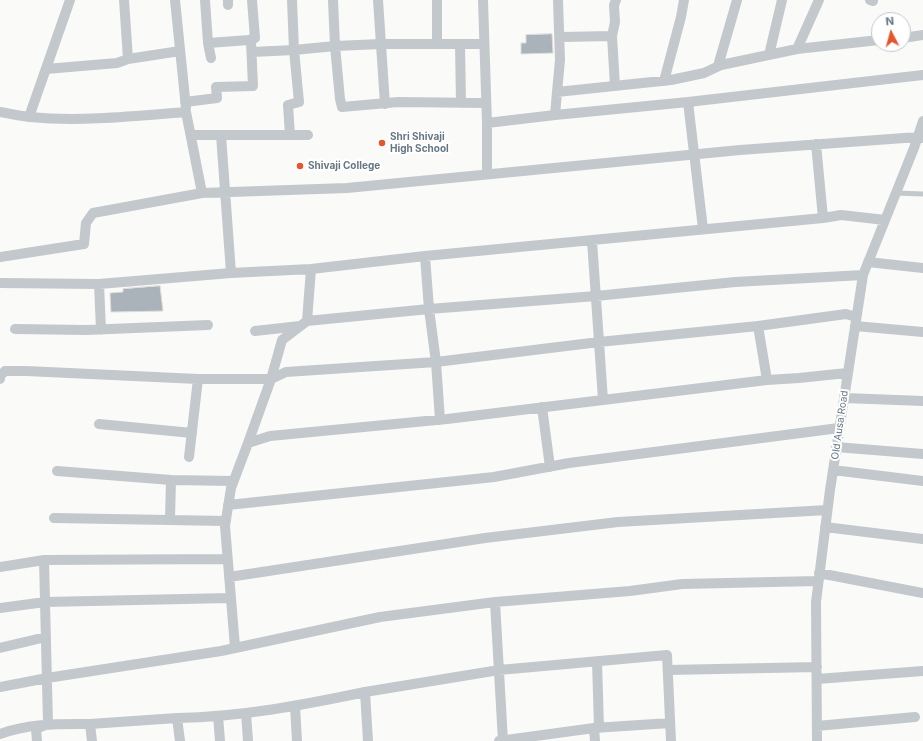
<!DOCTYPE html>
<style>
body{margin:0}
#map{position:relative;width:923px;height:741px;overflow:hidden;background:#fafaf8;font-family:Inter,sans-serif}
canvas{display:block}
.north{position:absolute;left:871px;top:12px;width:40px;height:40px;box-sizing:border-box;background:#fff;border:1px solid #c1c8cd;border-radius:50%;rotate:354deg;font-size:11px;font-weight:700;line-height:16px;text-align:center;color:#657683}
.north::after{content:'';display:block;margin:auto;width:14px;height:18px;background:#e4572e;clip-path:polygon(50% 0,100% 100%,50% 72%,0 100%)}
</style>
<div id="map">
<canvas width="923" height="741"></canvas>
<div class="north">N</div>
</div>
<script>
const ctx = document.querySelector('canvas').getContext('2d');
ctx.lineJoin = 'round';
function fillPath(path, color) { ctx.fillStyle = color; ctx.fill(path, 'evenodd'); }
function trace(path, color, width, dash) { ctx.strokeStyle = color; ctx.lineWidth = width; ctx.lineCap = dash ? 'butt' : 'round'; ctx.setLineDash(dash || []); ctx.stroke(path); }
function drawText(font, color, halo, rows, align = 'center') {
  ctx.font = font + ' Inter,sans-serif'; ctx.lineWidth = 4; ctx.setLineDash([]); ctx.textBaseline = 'middle'; ctx.strokeStyle = halo; ctx.fillStyle = color; for (const [text, x, y, turn = 0] of rows) {
    ctx.save(); ctx.translate(x, y); ctx.rotate((+turn || 0) * Math.PI / 180); ctx.textAlign = isNaN(turn) ? turn : align; if (halo) ctx.strokeText(text, 0, 0); ctx.fillText(text, 0, 0); ctx.restore();
  }
}
const building = new Path2D(`
 M552 34 553 53 521 54V43H526V35Z
 M160 286 163 311 111 312 110 293 123 292V289Z`);
fillPath(building, '#aab3b9');
trace(building, '#dcdcda', 1);
trace(new Path2D(`
 M896 193 923 194`), '#c3c8cc', 5);
trace(new Path2D(`
 M124 0 128 59 180 51
 M175 0 186 108
 M205 0 208 43
 M228 0V5
 M292 0 294 50 335 46 340 99 342 107 398 102 486 103
 M333 0 335 46 381 44H484
 M378 0 385 104
 M437 0V44
 M483 0 487 123
 M870 0 873 1
 M612 36 615 86
 M560 37 612 36 615 22 614 5 616 0
 M903 38 923 35
 M249 40 255 38 252 0
 M460 44 461 103
 M797 49 819 0
 M252 52 294 50 299 102 288 105 290 135
 M769 55 782 0
 M718 66 737 0
 M46 69 117 63 128 59
 M664 81 681 17 684 0
 M557 92 560 60 558 0
 M185 102 217 98 216 87 253 86 251 42 249 40 208 43 211 58
 M0 112C10 114 20 116 30 117 80 122 136 116 186 112L202 193 347 188 740 150 918 137 923 138
 M555 115 557 92 671 80 704 73 721 65 797 49 879 40
 M29 117 70 0
 M191 135H308
 M221 135 231 273 311 269
 M816 144 823 218
 M487 174V123L555 115 688 102
 M703 229 688 102 923 75
 M0 257 84 244 86 223 93 213 202 193
 M868 262 923 268
 M0 283 99 284 231 273
 M99 284 101 330
 M307 321 429 309 425 256 823 218 841 215 885 220
 M855 326 923 332
 M15 329 86 330 208 325
 M255 331 300 326
 M0 379V376L5 371H26L198 379
 M767 380 758 326 846 314 856 317
 M844 398 923 401
 M603 400 599 342 758 326
 M542 407 550 467
 M440 420 436 362 599 342 592 241
 M99 424 192 433
 M248 443 271 379 286 372 436 362 429 309 596 296 735 282 863 275
 M836 447 923 454
 M189 457 198 379H271L282 340 307 321 311 269 425 256
 M833 470 923 481
 M57 471 171 480
 M228 505 494 477 569 463 839 428
 M54 518 226 521
 M170 520 171 480 233 481
 M825 527 923 539
 M0 567 44 560 227 559
 M819 573 923 593
 M229 577 485 538 618 522 827 510
 M0 608 45 602 230 598
 M235 647 225 526 231 488 248 443 270 436 447 419 767 380 799 378 847 373
 M0 648 46 637
 M597 661 599 728
 M668 670 817 667
 M817 679 923 671
 M0 687 47 678 221 651 380 617 495 602
 M295 706 297 741
 M246 713 248 741
 M218 716 220 741
 M177 718C241 717 303 705 365 692
 M817 726 915 717
 M0 734C29 723 59 724 90 724
 M37 741 36 729 48 724 44 560
 M92 741 90 724 177 718 180 741
 M368 741 365 692 499 670 667 655 671 741
 M499 741 594 728
 M503 741 495 602 630 591 682 584 818 581
 M595 741 594 728 670 723
 M817 741 816 602 830 490 863 275 914 148 923 121`), '#c3c8cc', 10);
for (const [x, y, r, color] of [
 [382,143,4,"#e4572e"],
 [300,166,4,"#e4572e"]
]) { const dot = new Path2D(); dot.arc(x, y, r, 0, 2 * Math.PI); ctx.fillStyle = color; ctx.fill(dot); trace(dot, '#fff', 1.5); }
drawText('bold 10px', '#657683', '#fff', [
 ["Shri Shivaji",390,137],
 ["High School",390,149],
 ["Shivaji College",308,166]
], 'left');
drawText('10px', '#657683', '#fff', [
 ["Old Ausa Road",840,425,-82]
]);
</script>
